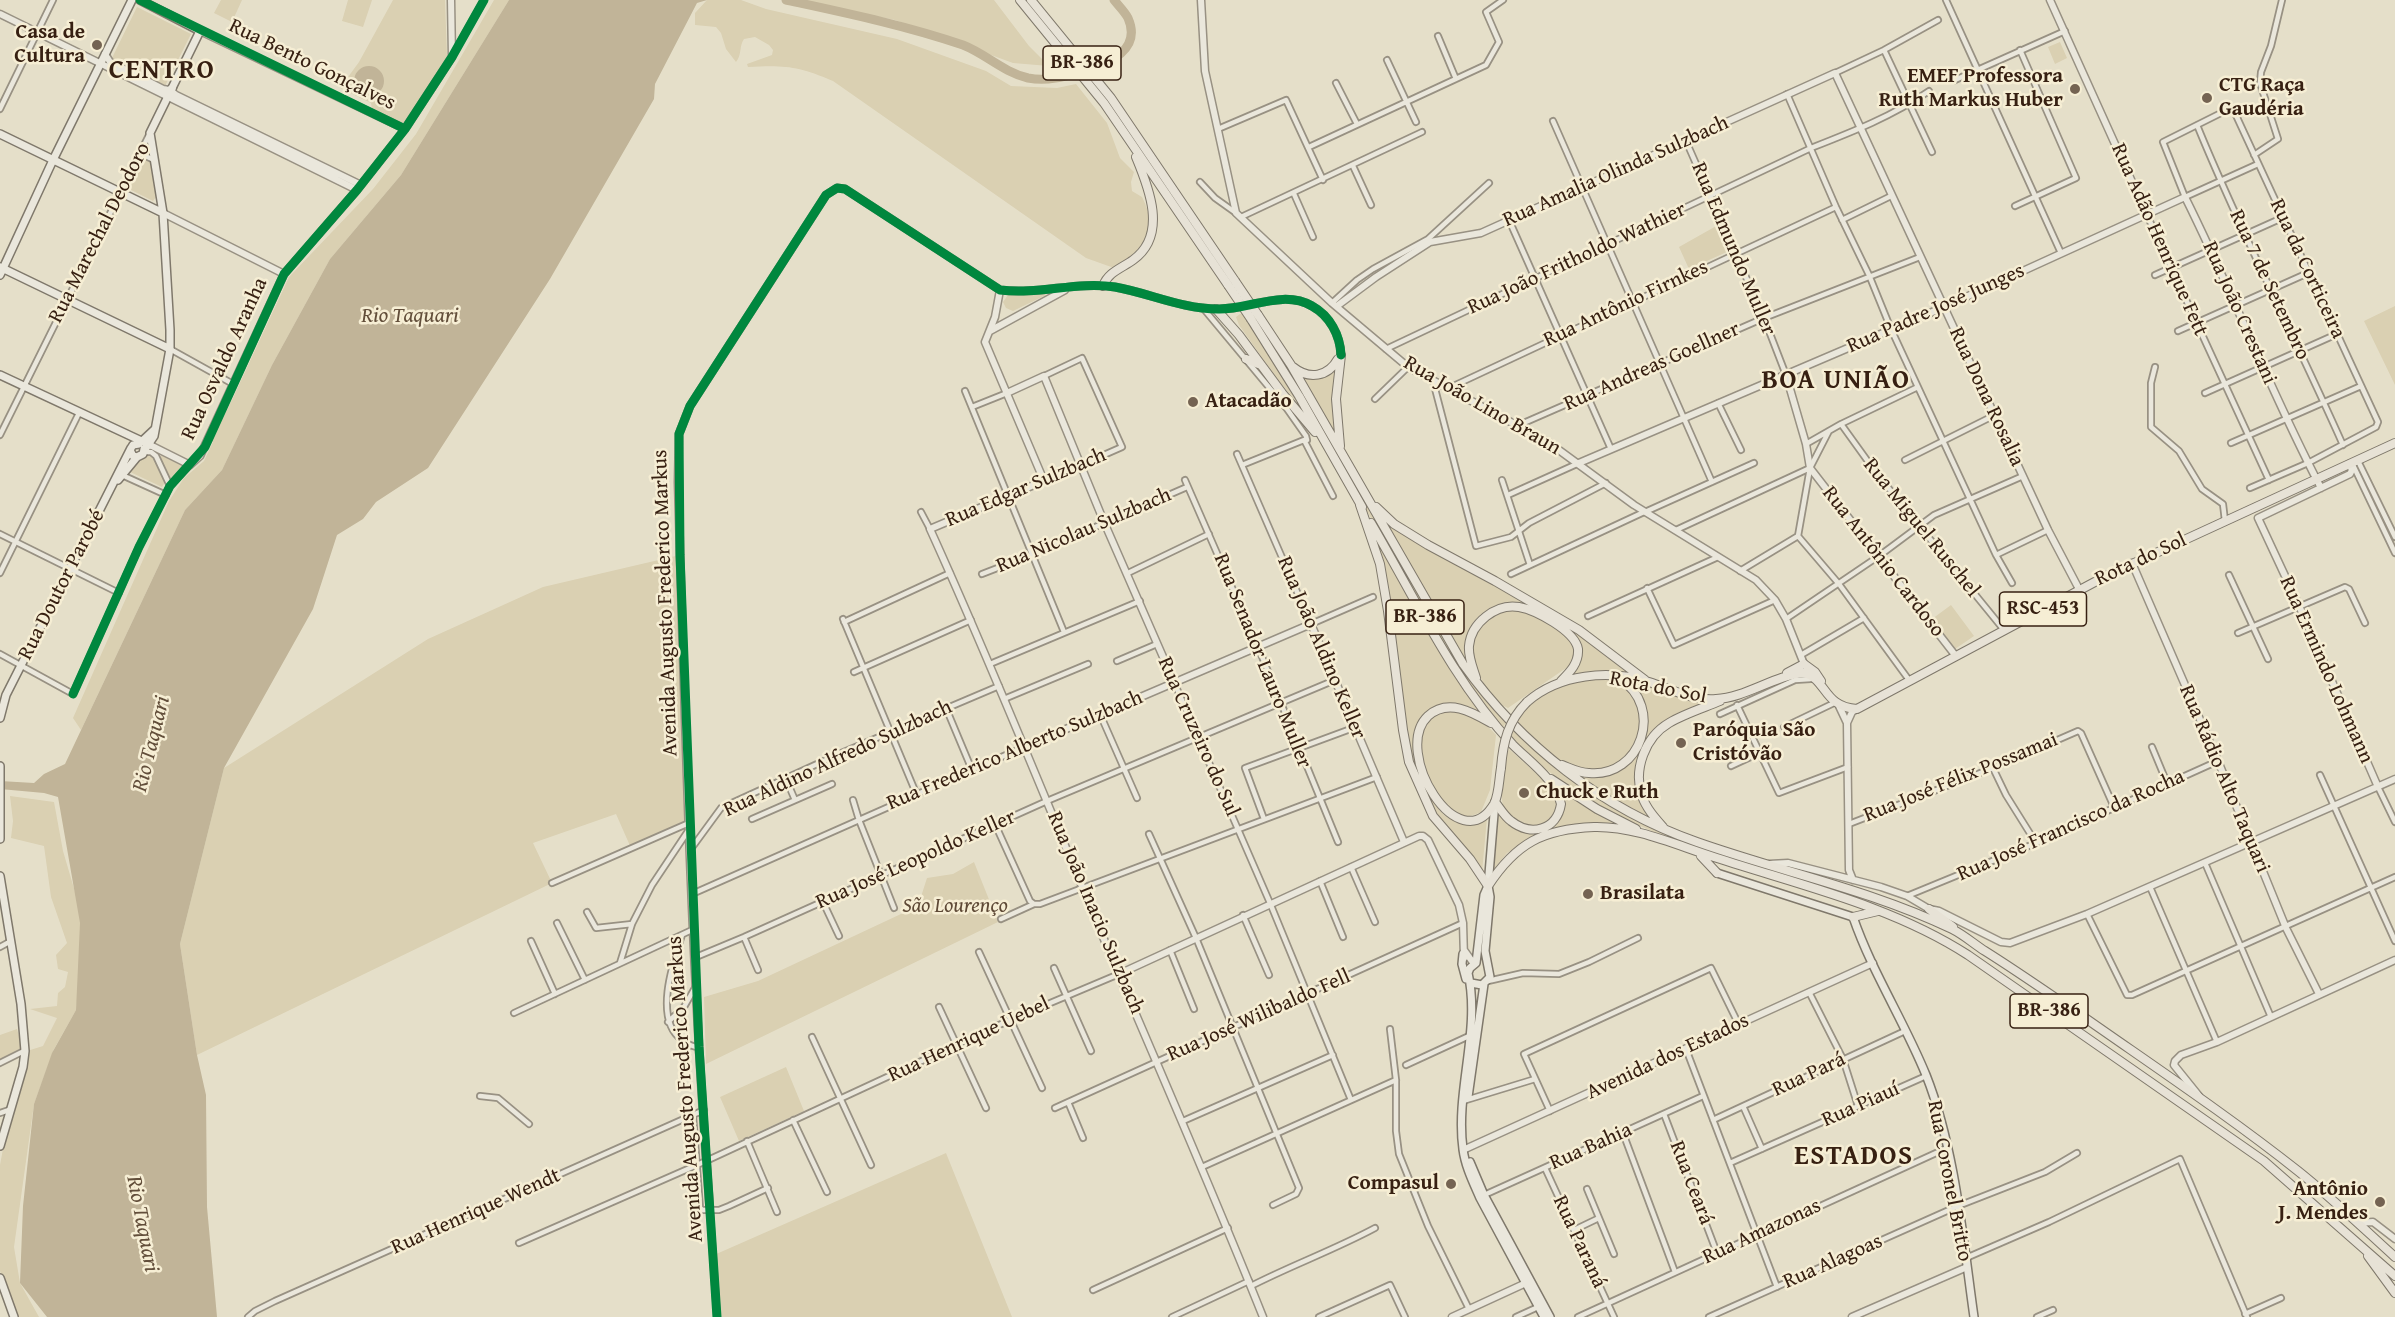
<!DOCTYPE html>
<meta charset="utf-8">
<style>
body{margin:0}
canvas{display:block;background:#e5dfc9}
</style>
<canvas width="2395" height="1317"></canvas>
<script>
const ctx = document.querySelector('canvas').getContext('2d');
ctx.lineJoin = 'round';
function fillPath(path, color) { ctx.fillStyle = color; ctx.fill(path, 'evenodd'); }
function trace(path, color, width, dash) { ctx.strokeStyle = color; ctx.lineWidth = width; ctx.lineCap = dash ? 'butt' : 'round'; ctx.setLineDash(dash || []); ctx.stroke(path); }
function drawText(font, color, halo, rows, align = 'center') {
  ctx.font = font + ' "Gentium Book Plus",serif'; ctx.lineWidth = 5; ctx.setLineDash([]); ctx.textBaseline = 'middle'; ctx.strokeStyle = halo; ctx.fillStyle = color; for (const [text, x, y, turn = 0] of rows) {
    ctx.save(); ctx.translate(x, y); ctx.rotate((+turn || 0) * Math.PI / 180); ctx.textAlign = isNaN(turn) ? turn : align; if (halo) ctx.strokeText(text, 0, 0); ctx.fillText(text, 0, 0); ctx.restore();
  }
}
fillPath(new Path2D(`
 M221 0H242L232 22 214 13Z
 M348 0H372L363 27 342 21Z
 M393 0H445L447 57 444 65 404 124 372 109 371 103 340 88 359 62Z
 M494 0H509L401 175 330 259 272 365 222 470 185 510 81 730 73 718 169 501 184 478 204 461 213 442 211 441 232 400 289 277 373 189 416 134Z
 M707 0H741L766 9 897 39 986 71 1011 86 1057 88 1076 84 1107 123 1120 158 1134 172 1131 182 1132 191 1142 197C1160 231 1142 250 1114 268L1086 258 833 81C798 66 785 65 748 67L747 64 772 55 773 50 769 45 755 37 744 39C739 46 742 55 736 62L726 49 721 33 716 27 695 25V13Z
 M795 0H994L1029 46 1049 66 1013 63 895 20Z
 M137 7 191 34 165 86 111 60Z
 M2060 42 2067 58 2055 64 2048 47Z
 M145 158 150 162 156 197 153 201 129 189 142 161Z
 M1718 225 1729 251 1689 269 1679 247Z
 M1013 294H1045L1046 295 1013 311 1006 308 1003 302 1008 295Z
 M2395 306V385L2364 321Z
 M1240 314H1243L1252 326 1307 414 1278 380 1239 325 1236 317Z
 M1256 316 1299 384 1469 677 1498 714 1507 721 1502 729 1477 697 1453 659 1254 317Z
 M1337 369 1334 396 1335 438 1298 373C1313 379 1326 382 1337 369Z
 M148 452 153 454 165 482 162 487 128 471Z
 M162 454 186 465 171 482 160 457Z
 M1383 520 1574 628 1609 658 1636 677H1569L1577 664 1574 635C1562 620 1538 608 1519 603 1502 598 1475 613 1469 630 1464 641 1466 654 1468 666Z
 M1376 536 1484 714C1467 703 1455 701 1437 711 1430 714 1423 717 1419 724 1407 746 1428 804 1447 817 1458 824 1476 823 1487 818L1482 872 1434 814 1420 781 1408 740 1382 561Z
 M680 555 690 822 631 848 616 814 533 843 552 883 197 1055 180 944 224 768 428 639 543 587Z
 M1951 605 1974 636 1955 649 1932 619Z
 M1518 609C1537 616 1594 638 1569 666L1508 708C1494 703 1486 689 1480 676 1464 641 1477 613 1518 609Z
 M1587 678C1596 678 1607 677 1615 679 1660 691 1642 787 1579 769 1554 762 1535 739 1517 722 1522 696 1566 684 1587 678Z
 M1630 681 1665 691 1704 705 1660 725 1636 777 1656 822 1607 797 1564 768 1581 774 1617 770 1644 735 1637 691Z
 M1448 710C1467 714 1483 719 1496 735L1490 790 1481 812C1471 817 1460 819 1450 812 1431 798 1412 741 1428 721 1433 715 1441 713 1448 710Z
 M1513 729 1557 768 1626 814 1843 890 1842 895C1719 855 1603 832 1509 736Z
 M1509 749 1551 787 1558 802 1553 819 1537 828C1506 819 1500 814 1502 782 1503 771 1504 760 1509 749Z
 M1556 786 1636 832 1604 825 1528 840 1507 853 1494 869 1499 810 1515 827H1551C1568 815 1563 803 1556 786Z
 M10 796 54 802 63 851 85 926 76 1010 54 1049 34 1104 14 1247 20 1283 39 1317H17L0 1271V1165L10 1111 27 1051 43 1046 57 1018 30 1009 57 1006 58 993 65 987 68 972 58 969 56 955 67 943 51 897 44 846 11 838 13 821Z
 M974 862 998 922 706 1064 704 997 758 981 918 906 927 878 953 874Z
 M17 1029 23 1050 0 1059V1035Z
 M786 1067 804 1111 739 1141 720 1097Z
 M946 1153 1012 1317H717L714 1255Z`), '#dad0b2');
fillPath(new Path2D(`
 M509 0H707L697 3 655 84 654 99 550 279 428 468 376 502 363 519 337 535 313 609 224 768 180 944 197 1055 206 1095 207 1207 217 1317H47L20 1283 23 1206 34 1104 52 1053 76 1010 80 923 58 797 44 793 0 789V781L34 783 44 774 65 764 185 510 222 470 272 365 330 259 401 175Z
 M354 81a15 15 0 1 1 30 0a15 15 0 1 1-30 0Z`), '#c1b498');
trace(new Path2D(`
 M786 0C846 13 904 25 963 45 986 54 1003 72 1028 78 1049 82 1066 76 1086 70 1109 63 1142 50 1128 18 1125 12 1118 5 1114 0`), '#c1b498', 9);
const minor = new Path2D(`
 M1946 0 2061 253
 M1438 36 1456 79
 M1884 50 1932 152
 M453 55 484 0
 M1387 60 1416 122
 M1835 73 1884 50 1938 20
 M1955 80 2065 31
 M1336 83 1357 124
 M1787 94 1836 207 1869 275 1891 329 1996 555 2012 583
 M0 109 53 0
 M1553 121 1712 482
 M2197 125C2241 233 2295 337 2343 445
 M1218 129 1286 100 1323 180
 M1686 141 1764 318 1786 375
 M1309 147 1486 65 1499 42 1486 12 1503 0
 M139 153 154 160
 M2254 155 2278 139 2260 83 2261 72 2271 46 2282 0
 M1353 166 1371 205
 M1200 182 1215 198 1236 213
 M1294 194 1313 237
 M2015 206 2076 178 2020 50
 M2147 215 2269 480
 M1241 217 1422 132
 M1509 220 1611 449
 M1842 220 1891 196
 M2155 275 2282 218
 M1332 303 1357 280 1373 269 1428 239 1489 183
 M1203 308 1287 409 1306 436 1307 440H1304L1333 496
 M2178 331 2308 273
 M170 349 233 384
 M1386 349 1811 148C1852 132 1893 116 1929 91
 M2155 367 2151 383V427L2179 451 2202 489 2223 504 2225 521
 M1044 376 1082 358 1122 447 1081 465
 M1433 381 1476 546 1511 537 1529 523 1606 483
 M1449 388 1836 207
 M965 391 1064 632
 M2205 393 2337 334
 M1375 399 1408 367
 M1718 403 1741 450
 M972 407 1007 393
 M1841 424 1877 474 2004 630
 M1519 425 1764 318 1920 257
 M0 435 150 133
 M2231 443 2361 386
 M1806 444 1841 424 1918 387
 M144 452H151L156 456 170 486
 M1237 454 1311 624 1373 597
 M1905 460 1995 415
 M2358 461 2395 537
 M2352 463 2395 553
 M1242 465 1304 440
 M122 475 166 495
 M1185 480 1258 647 1338 842
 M1502 480 1530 565
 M2250 488 2308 463 2376 427 2378 422 2234 111 2229 109 2163 142 2185 197 2258 164
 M1508 495 1579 463
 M921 512 930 529
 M1645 512 1754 463
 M1676 530 1810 468
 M0 534 119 593
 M1798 536 1839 584 1909 680
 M1996 555 2048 530
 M1740 571 1798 536 1810 468 1829 431
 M0 573 79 413
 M1128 573 1209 534
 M982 574 1031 555 1187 487
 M1511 574 1644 512
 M2229 575 2268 659
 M1647 588 1674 645 1775 600
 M1588 616 1718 557
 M843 619 916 793
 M1786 619 1879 556 1934 515 2023 476
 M844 622 950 573
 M2238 633 2345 587 2349 589 2365 623
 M0 654 73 694 139 547 170 486 190 465
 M1801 655 1864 618
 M1117 661 1157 644
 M990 664 1140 601
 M854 672 971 620
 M1174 682 1270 903 1351 1100
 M1004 699 1088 664
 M1737 705 1779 793 1848 767
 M946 708 972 770
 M1100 714 1137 798
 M1720 714 1795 680 1811 679
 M1784 727 1834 703
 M2152 747 2167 783
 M1731 766 1759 753
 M1993 768 2006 795 2036 843
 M2320 775 2395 941
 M786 779 795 800
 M2378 787 2395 822
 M853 800 859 820 894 908
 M752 819 832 784
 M1264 819 1245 768 1356 727
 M995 824 1030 901 1034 904H1040L1377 777
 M1849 824 1993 768 2078 731 2081 733 2114 807
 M1149 834 1196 938 1299 1188 1296 1194 1273 1205
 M691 849 721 808 839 754 999 686
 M2205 863 2271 1017
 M1351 867 1375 922
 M1320 881 1343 937
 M552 883 689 823
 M2150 887 2217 1042
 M692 894 1024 747
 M1907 896 2036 843 2218 761
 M823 902 839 936
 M587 912 596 928 632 924
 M2087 914 2127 995H2132L2395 877
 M1243 915 1269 975
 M1001 919 1034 904
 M557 923 585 980
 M682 935C673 962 653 1020 682 1040 688 1044 692 1047 699 1047
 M744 937 758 970
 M531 941 555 994
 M0 947 11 941
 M1170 950 1194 1009
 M979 952 1042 1088
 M696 957 744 937 1047 801 1335 680
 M620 963 632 924 652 885 688 831
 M1054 968 1091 1051
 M1488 981 1523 973 1559 974 1589 962 1638 938
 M1809 992 1843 1059 1858 1106
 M939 1007 986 1108
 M514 1013 694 929
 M668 1022 684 1007 696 986
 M1390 1029 1396 1080V1131L1399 1154 1428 1226 1469 1309
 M812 1037 871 1165
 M1686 1049 1777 1287
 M0 1063 24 1051
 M1406 1065 1469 1036
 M480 1096 498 1098 529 1124
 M1463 1101 1535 1079
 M1068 1102 1083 1138
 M1743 1106 1762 1149
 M1055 1108 1463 923
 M1550 1111 1524 1054 1711 968 1739 1025
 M0 1113 9 1110
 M1664 1114 1717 1253
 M693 1115 700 1208 703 1210H719L729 1206 768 1188
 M793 1120 827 1192
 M1713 1120 1905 1031
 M1183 1121 1333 1055
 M1623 1133 1675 1272
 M747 1141 777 1212
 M1730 1163 1926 1076
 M1202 1167 1396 1080
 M1545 1168 1614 1317
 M1587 1189 1614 1254
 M1482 1196 1703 1096
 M710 1211 717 1317
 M1574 1230 1599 1218
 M519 1243 706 1161 1010 1020 1119 974
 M1966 1258 2049 1222 2180 1159 2247 1317
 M1251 1286C1292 1265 1334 1250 1375 1228
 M1093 1290 1228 1228
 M2245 1314 2281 1298
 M248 1317 255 1311 275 1301 704 1110
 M1172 1317 1249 1281
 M1319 1317 1390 1285 1405 1317
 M1516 1317 1538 1307
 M1578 1317 1947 1148
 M1709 1317 1958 1206 2045 1172 2077 1153
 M2037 1317 2053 1310`);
const tertiary = new Path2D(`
 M1201 0 1205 71 1236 213 1332 303 1408 367 1548 442 1634 505 1756 580 1775 600 1786 619 1804 664
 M2050 0 2147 215
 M0 14 357 190
 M200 31 405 129
 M105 54 110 62 163 89 169 90 173 87 172 92 176 95 361 185
 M163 213 284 274
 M1000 290 995 317 985 342 1044 481
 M1337 306 1376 277 1430 242 1481 233 1835 73 2048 530 2079 589
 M990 331 1065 290
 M1786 375 1806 444 1810 468 1955 655
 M1007 393 1044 376 1104 522 1174 682
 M150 445 190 465 200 456 284 274 357 190 405 129 452 57 451 0
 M1579 463 1944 307 2185 197C2233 293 2271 393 2321 488
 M1081 465 930 529C997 676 1056 826 1119 975 1168 1089 1217 1202 1263 1317
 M2258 518 2300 608 2378 787
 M2258 518 2350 474 2352 470 2349 464
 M2132 563 2218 761 2286 928 2319 994
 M1839 706 1847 723
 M1024 747 1311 624 1404 842
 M1769 864 1788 863 1881 887 1907 896 1929 909 1939 911 2001 942 2010 943 2087 914 2395 779
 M1853 880 1849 870 1847 723 1852 712 1857 709
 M1464 950 1474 964
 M1119 974 1419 836H1423L1428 840 1459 905 1463 923 1464 958
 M2199 1096 2174 1065 2175 1061 2181 1055 2217 1042 2395 960
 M1463 1150 1873 963
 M710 1211C691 969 685 725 678 482L679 434 690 406 826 195 837 188 845 189 1000 290C1039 295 1077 281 1115 287 1149 293 1182 309 1218 309 1248 310 1283 289 1312 306 1330 316 1340 335 1341 355
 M2358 1223 2373 1222 2395 1239
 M1452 1317 1526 1283
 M1852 1317 1967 1267`);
const secondary = new Path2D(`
 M140 0 200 31 150 133 163 213 170 330V349L154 436 144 451
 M0 134 163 213
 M0 267 170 349
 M0 275 53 160 132 0
 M0 375 150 445
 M144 449 143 454 137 457 133 456 130 450 133 445 139 444 155 429
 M118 480 137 457
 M0 718 6 695 131 448
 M0 766V839
 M1495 802 1488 886 1484 895 1476 963 1470 968 1468 973C1481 1030 1455 1091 1463 1149 1465 1166 1473 1182 1480 1198L1544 1317
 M1717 873 1853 917C1872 972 1904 1021 1926 1075 1955 1148 1963 1239 1974 1317
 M0 876 21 1004 25 1051 23 1067 0 1146
 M1463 954 1462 964 1466 979
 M1471 983 1482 985 1490 977 1485 951 1490 897 1488 886
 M1468 1097 1484 984
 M1470 1162 1484 1195 1550 1317
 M0 1278 14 1317`);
const trunk = new Path2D(`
 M1020 0 1104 103 1228 285
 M1031 0 1111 98 1235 281
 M1103 286C1108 272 1122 268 1133 260 1168 235 1149 188 1136 157
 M1216 309 1239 335 1282 393 1315 432
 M1258 315 1291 365 1463 664C1521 745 1602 809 1697 842 1782 872 1871 890 1952 929 1964 935 1974 944 1985 951 2020 973 2054 997 2088 1020 2158 1069 2231 1118 2298 1171 2332 1198 2363 1228 2395 1257
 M1251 319 1299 396 1362 507
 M1246 359 1261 365
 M1293 367C1309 380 1328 377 1338 359
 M1340 446 1336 399 1341 355
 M1360 505 1380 564 1388 611 1403 730 1409 762 1433 816 1470 859 1488 886C1516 843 1543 829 1594 827 1636 826 1678 846 1717 858 1803 886 1892 906 1968 955L2264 1161 2395 1276
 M1376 507 1394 524 1428 545 1495 581 1579 630 1645 680
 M1371 523C1415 598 1453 681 1513 745 1530 762 1556 780 1561 804 1557 830 1531 837 1511 821 1504 816 1500 808 1495 802
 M1804 664 1815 672 1821 681
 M1787 673 1804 664
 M1476 678C1473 668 1468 657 1469 646 1471 623 1496 603 1519 607 1536 610 1575 631 1578 649 1579 663 1570 672 1561 681
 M1527 702C1559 674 1609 669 1649 682 1671 689 1693 701 1716 699 1745 698 1775 675 1804 673 1827 679 1823 707 1857 709L2106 576 2395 443
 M1491 723C1472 712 1448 698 1428 716 1391 751 1459 863 1494 804 1499 795 1499 779 1501 768
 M1562 765C1570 768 1579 773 1589 773 1641 778 1665 707 1620 679
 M1551 779 1597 809 1636 829
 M1663 827C1655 818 1646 808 1642 796 1633 770 1645 737 1669 723 1684 714 1703 708 1720 701
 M1701 856 1717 873
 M1929 909 1953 927
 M1853 917 1878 911
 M2368 1256 2395 1293`);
trace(minor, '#989183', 8);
trace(tertiary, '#989183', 9);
trace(secondary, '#7f786b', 10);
trace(trunk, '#7f786b', 10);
trace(minor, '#eae7dc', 4.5);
trace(tertiary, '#eae7dc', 6);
trace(secondary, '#eae7dc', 7);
trace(trunk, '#e7e2d6', 8);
const trunkBridge = new Path2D(`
 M1235 281 1258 315
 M1228 285 1251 319
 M1501 768C1503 742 1508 721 1527 702`);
trace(trunkBridge, '#7f786b', 10, []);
trace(trunkBridge, '#e7e2d6', 8);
trace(new Path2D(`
 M140 0 405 129
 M73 694 139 547 170 486 205 447 284 274 357 190 405 129 452 57 484 0
 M717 1317 699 1047 680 555 679 434 690 406 826 195 837 188 845 189 1000 290C1039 295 1077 281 1115 287 1149 293 1182 309 1218 309 1248 310 1283 289 1312 306 1330 316 1340 335 1341 355`), '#00873e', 9);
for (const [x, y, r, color] of [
 [97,45,6,"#746352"],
 [2075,89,6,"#746352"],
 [2207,98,6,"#746352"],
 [1193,402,6,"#746352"],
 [1681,743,6,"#746352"],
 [1524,793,6,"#746352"],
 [1588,894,6,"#746352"],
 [1451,1184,6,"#746352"],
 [2380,1202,6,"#746352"]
]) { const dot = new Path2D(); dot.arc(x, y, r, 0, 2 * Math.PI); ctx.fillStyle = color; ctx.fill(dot); trace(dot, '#f6eed4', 2); }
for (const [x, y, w] of [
 [1082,63,78],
 [2043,609,87],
 [1425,617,78],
 [2049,1011,78]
]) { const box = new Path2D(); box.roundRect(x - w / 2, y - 17, w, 34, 4.5); ctx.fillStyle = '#f6eed4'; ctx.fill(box); trace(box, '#372012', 1.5); }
drawText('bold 20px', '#372012', null, [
 ["BR-386",1082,63],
 ["RSC-453",2043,609],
 ["BR-386",1425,617],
 ["BR-386",2049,1011]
]);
drawText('bold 21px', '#372012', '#f6eed4', [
 ["Casa de",85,33,"right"],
 ["Cultura",85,57,"right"],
 ["EMEF Professora",2063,77,"right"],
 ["Ruth Markus Huber",2063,101,"right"],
 ["CTG Raça",2219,86],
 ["Gaudéria",2219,110],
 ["Atacadão",1205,402],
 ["Paróquia São",1693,731],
 ["Cristóvão",1693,755],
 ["Chuck e Ruth",1536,793],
 ["Brasilata",1600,894],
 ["Compasul",1439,1184,"right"],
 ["Antônio",2368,1190,"right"],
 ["J. Mendes",2368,1214,"right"]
], 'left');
drawText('21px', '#372012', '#f6eed4', [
 ["Rua Bento Gonçalves",312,65,26],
 ["Rua Amalia Olinda Sulzbach",1616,172,-24],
 ["Rua Marechal Deodoro",100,233,-63],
 ["Rua Adão Henrique Fett",2159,240,66],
 ["Rua Edmundo Muller",1733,249,67],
 ["Rua João Fritholdo Wathier",1577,259,-25],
 ["Rua da Corticeira",2307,269,65],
 ["Rua 7 de Setembro",2269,285,65],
 ["Rua Antônio Firnkes",1626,304,-25],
 ["Rua Padre José Junges",1936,309,-24],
 ["Rua João Crestani",2239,313,66],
 ["Rua Osvaldo Aranha",225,359,-65],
 ["Rua Andreas Goellner",1652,367,-24],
 ["Rua Dona Rosalia",1986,397,65],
 ["Rua João Lino Braun",1482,406,30],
 ["Rua Edgar Sulzbach",1026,488,-23],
 ["Rua Miguel Ruschel",1921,528,51],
 ["Rua Nicolau Sulzbach",1084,531,-23],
 ["Rota do Sol",2141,560,-25],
 ["Rua Antônio Cardoso",1883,562,52],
 ["Rua Doutor Parobé",62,585,-63],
 ["Avenida Augusto Frederico Markus",666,603,-92],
 ["Rua João Aldino Keller",1321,648,67],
 ["Rua Senador Lauro Muller",1262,661,68],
 ["Rua Ermindo Lohmann",2326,670,66],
 ["Rota do Sol",1658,688,11],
 ["Rua Cruzeiro do Sul",1198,737,66],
 ["Rua Frederico Alberto Sulzbach",1015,751,-23],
 ["Rua Aldino Alfredo Sulzbach",838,759,-25],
 ["Rua José Félix Possamai",1961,778,-22],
 ["Rua Rádio Alto Taquari",2224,779,67],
 ["Rua José Francisco da Rocha",2071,826,-24],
 ["Rua José Leopoldo Keller",916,860,-24],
 ["Rua João Inacio Sulzbach",1095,913,67],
 ["Rua José Wilibaldo Fell",1259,1016,-24],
 ["Rua Henrique Uebel",969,1040,-25],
 ["Avenida dos Estados",1668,1057,-25],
 ["Rua Pará",1809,1075,-25],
 ["Avenida Augusto Frederico Markus",686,1089,-94],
 ["Rua Piauí",1861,1105,-24],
 ["Rua Bahia",1591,1147,-24],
 ["Rua Coronel Britto",1949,1181,79],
 ["Rua Ceará",1691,1183,69],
 ["Rua Henrique Wendt",476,1212,-24],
 ["Rua Amazonas",1762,1232,-25],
 ["Rua Paraná",1579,1242,65],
 ["Rua Alagoas",1833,1262,-24]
]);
drawText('italic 21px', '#5e4936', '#f6eed4', [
 ["São Lourenço",955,907]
]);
drawText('italic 22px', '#624e3a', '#f6eed4', [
 ["Rio Taquari",410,316],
 ["Rio Taquari",152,744,-76],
 ["Rio Taquari",142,1224,79]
]);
ctx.letterSpacing = '1.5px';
drawText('bold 27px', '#372012', '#f6eed4', [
 ["CENTRO",162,71],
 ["BOA UNIÃO",1836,381],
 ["ESTADOS",1854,1157]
]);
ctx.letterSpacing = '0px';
</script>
